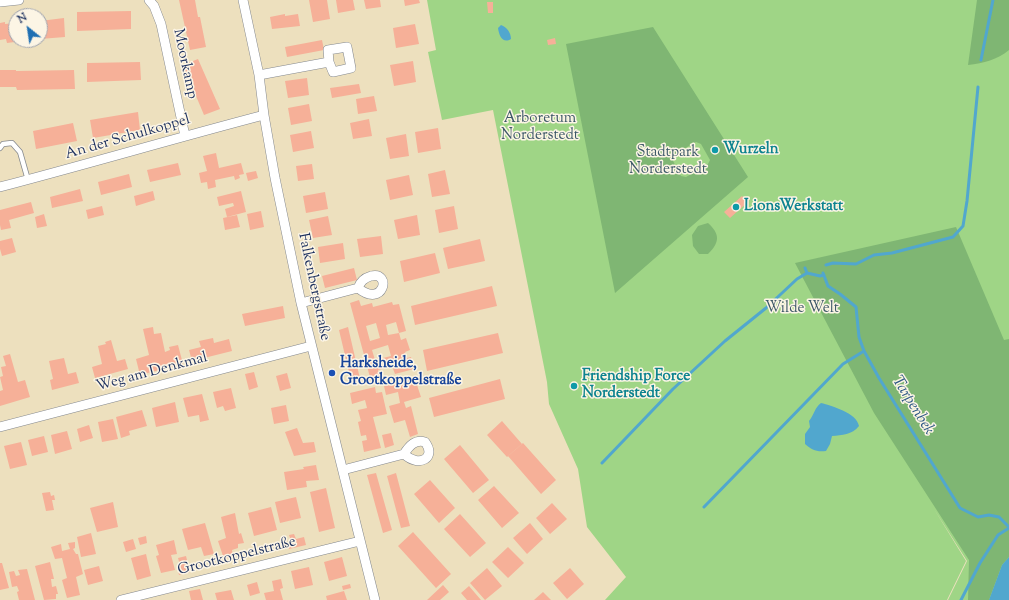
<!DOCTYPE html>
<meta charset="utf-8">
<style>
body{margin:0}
#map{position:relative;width:1009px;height:600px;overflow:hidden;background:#ede0be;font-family:"Sorts Mill Goudy",serif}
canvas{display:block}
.north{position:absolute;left:8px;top:8px;width:40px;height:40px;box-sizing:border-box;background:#fcf5e5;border:1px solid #a2a6af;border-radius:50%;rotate:330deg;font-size:11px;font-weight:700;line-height:16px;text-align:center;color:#1b2f5e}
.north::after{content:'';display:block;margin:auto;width:14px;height:18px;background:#1f6fb2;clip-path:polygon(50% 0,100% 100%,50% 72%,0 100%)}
</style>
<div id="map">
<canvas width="1009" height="600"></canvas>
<div class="north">N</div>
</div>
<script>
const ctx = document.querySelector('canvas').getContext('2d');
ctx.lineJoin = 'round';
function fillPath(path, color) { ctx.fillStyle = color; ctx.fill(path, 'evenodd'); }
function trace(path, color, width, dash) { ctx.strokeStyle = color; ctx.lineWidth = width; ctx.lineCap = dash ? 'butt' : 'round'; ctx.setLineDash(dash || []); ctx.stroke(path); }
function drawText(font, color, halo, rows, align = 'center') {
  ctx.font = font + ' "Sorts Mill Goudy",serif'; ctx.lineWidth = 3; ctx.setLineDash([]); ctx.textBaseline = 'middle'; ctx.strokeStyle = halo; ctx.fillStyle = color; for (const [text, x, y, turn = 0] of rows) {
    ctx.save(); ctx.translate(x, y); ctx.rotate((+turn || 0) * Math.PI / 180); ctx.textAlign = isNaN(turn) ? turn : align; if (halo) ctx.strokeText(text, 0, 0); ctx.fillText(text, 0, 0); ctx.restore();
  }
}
fillPath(new Path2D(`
 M427 0H1009V600H948L967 561 934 509 966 561 947 600H605L626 577 587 527 578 469 549 404 547 382 493 110 442 120 428 52 436 50Z`), '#9fd586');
fillPath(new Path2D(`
 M977 0H1009V50C997 60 984 63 968 65Z
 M653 27 748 177 615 293 566 44ZM696 142 701 144 710 160 708 164 686 177 681 176 672 159 673 155Z
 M708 223C720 234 720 242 708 254H699L693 246 692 235 698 226Z
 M956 227 1004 340 1009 339V557L1002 565 989 600H968L969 560 874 413 795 263Z`), '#7fb673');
fillPath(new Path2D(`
 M501 25C507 27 511 33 511 39 503 44 499 36 498 28Z
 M821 403C832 406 857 413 859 426 852 435 842 435 832 436L830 444 826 451C816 452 812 450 805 444V434L810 427 809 421C814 415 815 407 821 403Z
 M1009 557V600H989L1002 565Z`), '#51a7ce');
trace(new Path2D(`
 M981 60 993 0
 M826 265 833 263 856 264 874 255 892 253 953 237 963 226 967 201 978 87
 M807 273 820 276 824 275
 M823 273 828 286 840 294 856 307 859 337 864 351 879 378 960 508 978 517 989 515 999 517 1009 527
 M602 463 673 389 725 341 766 308 797 279 807 273 805 268
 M704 507 843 364 864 351
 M961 600 980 563 998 535 1009 528`), '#51a7ce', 3);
fillPath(new Path2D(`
 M179 0H195L198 17H200L206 47 190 50Z
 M309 0H327L330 19 313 22Z
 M336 0H353L355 10 338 13Z
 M364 0H380L381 7 366 9Z
 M404 0H419L420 3 405 6Z
 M487 2H493V13H488Z
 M131 11V29L77 31V12Z
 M285 14V16L298 14 300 26 272 29 270 17Z
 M64 18 65 37 40 39V21Z
 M5 22V24L16 23V40H21L22 41 7 43 6 39 0 40V23Z
 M415 24 419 44 396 48 393 28Z
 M555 38 556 44 548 45 547 40Z
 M322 40 324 50 287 57 285 47Z
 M198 59 220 109 204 115 183 65Z
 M413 61 416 82 394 86 390 65Z
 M140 62 141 80 87 82V63Z
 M0 70H16V71L74 70 75 89 17 90 16 87H0Z
 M307 78 309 95 288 98 285 81Z
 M359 84 361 93 332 98 330 88Z
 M374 96 377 111 358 114 356 99Z
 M309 104 312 121 291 125 288 108Z
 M138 112 140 130 93 138 90 120Z
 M369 119 372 136 353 139 350 123Z
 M73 123 77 141 36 149 33 131Z
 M438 128 441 149 418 153 415 132Z
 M311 131 314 148 293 152 290 135Z
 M406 134 409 156 390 159 386 138Z
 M216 153 219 168 241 163 244 174 239 175 240 178 235 180 234 176 215 180 216 187 208 189 207 182 201 183 199 173 207 171 203 156Z
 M178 163 181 175 150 182 147 170Z
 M312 164 314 179 298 181 296 166Z
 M445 170 450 194 432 197 428 174Z
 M256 171 258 178 248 181 246 173Z
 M129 174 132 187 101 195 98 182Z
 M409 175 413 195 390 200 386 180Z
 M80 189 83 201 52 208 50 197Z
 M153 191 155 200 136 206 134 196Z
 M241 191 246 212 227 217 225 209 234 206 233 203 219 206 217 197Z
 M325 192 328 209 306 213 303 196Z
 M742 196 748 202 730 218 724 212Z
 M31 202 34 213 9 220 11 228 1 230 0 225V210Z
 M102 206 104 215 88 219 86 210Z
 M454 206 458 229 439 233 435 210Z
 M261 211 264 227 250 230 247 214Z
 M44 214 47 226 37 228 35 217Z
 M237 215 240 227 225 230 223 218Z
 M417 215 420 235 398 239 394 220Z
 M328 216 332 235 313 238 309 220Z
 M381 236 383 254 360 257 357 239Z
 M12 238 16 252 2 256 0 249V241Z
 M480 239 485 261 448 269 443 248Z
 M343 243 345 259 320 263 318 247Z
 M435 253 440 273 404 282 400 261Z
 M354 268 357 280 325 288 322 276Z
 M492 286 497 306 415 325 411 306Z
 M359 300 361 306 372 303 373 307 392 302 393 305 399 304 406 331 399 333 401 340 406 338 410 350 405 352 407 358 411 357 414 369 395 374 392 366 378 370 380 378 371 381 350 303ZM396 322 399 333 388 335 386 325ZM376 323 380 338 370 341 366 326ZM388 345 391 356 375 360 372 350Z
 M283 306 285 318 245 326 242 314Z
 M153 327 154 334 161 333 165 352 170 350 169 347 178 345 183 364 140 375 136 359 149 355 143 329Z
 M348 327 361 383 352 385 339 330Z
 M498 333 503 353 427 371 423 350Z
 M213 338 214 343 229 339 232 351 192 361 189 350 201 347 199 341Z
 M111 340 117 361 125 359 128 369 95 378 92 367 102 364 98 346 106 344 105 342Z
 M10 354 18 382 25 380 30 397 0 406V391L3 390 0 377 3 376 1 367 6 366 3 356Z
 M64 358 68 374 76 372 79 383 52 390 50 380 53 379 49 361Z
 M254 372 258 387 249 390 245 374Z
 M287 373 291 388 280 391 276 376Z
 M412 379 414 386 417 385 421 397 404 402 406 408 411 406 418 434 410 437 405 420 394 423 389 406 400 403 398 392 386 395 384 386Z
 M500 379 505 399 434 417 429 398Z
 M375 387 376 393 382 392 387 414 373 417 381 448 364 452 362 441 367 440 366 435 361 436 358 422 361 421 358 410 367 408 365 400 352 404 350 393Z
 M231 388 236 408 225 411 223 406 217 408 213 392Z
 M202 394 209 420 200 422 199 415 188 417 183 398Z
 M175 402 179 422 156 427 152 408Z
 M286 405 289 421 274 424 271 408Z
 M142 410 147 426 129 431 130 435 121 438 116 417Z
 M113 419 118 439 102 442 98 422Z
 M502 421 522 444 507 457 487 435Z
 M89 425 93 438 80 442 77 429Z
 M297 428 303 443 314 442 316 452 294 456 285 432Z
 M67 431 72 449 55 454 51 435Z
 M391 433 394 445 385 448 382 435Z
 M44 436 48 452 32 456 28 440Z
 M21 442 27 465 10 469 4 446Z
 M523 443 556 480 541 494 508 456Z
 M460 445 489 480 473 493 444 459Z
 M316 465 319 480 306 481 307 487 287 490 284 472 304 469 303 467Z
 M376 473 392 530 383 533 367 475Z
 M396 473 410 526 401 528 387 476Z
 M430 480 455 508 439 523 414 494Z
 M494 486 519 513 502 528 478 500Z
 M326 488 335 528 319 532 310 492Z
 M50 492 51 496 54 495 55 500H52L54 510 46 511 42 493Z
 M296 497 301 518 280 523 275 502Z
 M113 502 118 527 97 532 90 508Z
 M552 503 567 519 550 534 536 518Z
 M271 507 277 530 254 536 248 513Z
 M235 513 239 534 241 533 244 543 238 544V548L232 550 233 556 224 559 218 541 226 538 221 517Z
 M460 514 486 543 470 557 444 529Z
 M205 523 214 554 204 556 201 547 188 550 182 529Z
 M530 523 543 539 527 554 513 538Z
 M413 532 451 574 436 588 398 546Z
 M91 533 96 554 81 557 77 537Z
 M294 534 296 539 304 537 306 545 289 549 287 542 291 541 289 535Z
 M146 536 147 543 140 545 138 538Z
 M133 539 136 549 126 552 123 542Z
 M174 540 177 554 171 555 175 570 161 573 156 556 159 555 156 545Z
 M75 542V548L73 549 76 554H78L83 574 76 577 80 595 67 598 62 580 67 578 62 558 55 559 51 547 61 544 62 551 70 549 68 543Z
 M508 547 524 563 508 578 492 562Z
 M146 554 151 576 137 580 131 558Z
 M186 556 190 572 179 575 177 566 180 565 178 558Z
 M342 557 347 576 329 581 324 562Z
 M50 562 54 579H51L52 587 56 586 58 594H56V599L44 600 35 566Z
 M0 563H2L9 588 0 590Z
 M99 566 103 581 88 585 84 570Z
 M309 567 313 585 295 589 291 571Z
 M487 568 502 586 485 600 470 583Z
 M570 568 584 584 567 599 553 583Z
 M27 569 35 600H19L17 592 19 591 17 586 12 587 9 572 14 571 16 576 20 575 18 570Z
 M281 579 283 588 280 589 283 600H266L264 593 274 591 272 581Z
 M257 582 260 593 250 596 247 585Z
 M350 584 351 588 343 590 342 586Z
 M443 585 449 592 440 600H427Z
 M469 586 481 600H467L461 593Z
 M200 589 203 600H191L189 591Z
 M231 590 234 600H217L215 593Z
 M344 591 347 600H327L326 596Z
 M543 592 551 600H534Z`), '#f6b098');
const lane = new Path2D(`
 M0 148 3 144 12 143 20 152 28 180`);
const street = new Path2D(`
 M149 0 154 6 161 24 185 136
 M243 0 259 75 264 115 275 178 301 303 375 600
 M0 2 19 0
 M259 75 329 62 328 50 347 47 351 68 333 72 329 62
 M0 187C88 164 176 138 264 115
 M301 303 358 288C360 282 364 278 371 276 392 271 384 309 358 288
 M0 427 311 346
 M343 470 404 454C409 446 415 439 425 442 437 458 419 468 404 454
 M121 600 360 541`);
trace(lane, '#84888e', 6);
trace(street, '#84888e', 10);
trace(lane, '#fff', 4.5);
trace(street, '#fff', 9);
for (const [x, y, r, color] of [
 [715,150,4,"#0f9aa8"],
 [736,207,4,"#0f9aa8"],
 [332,373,4,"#1a4fb4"],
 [574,386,4,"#0f9aa8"]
]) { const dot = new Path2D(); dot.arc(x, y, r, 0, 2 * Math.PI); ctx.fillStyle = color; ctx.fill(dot); trace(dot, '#fcf5e5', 1.5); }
drawText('15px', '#1b2f5e', '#fcf5e5', [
 ["Moorkamp",184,64,78],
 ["An der Schulkoppel",128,138,-16],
 ["Falkenbergstraße",313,287,78],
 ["Weg am Denkmal",152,373,-15],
 ["Grootkoppelstraße",237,557,-14]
]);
drawText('15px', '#3c5868', '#fcf5e5', [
 ["Arboretum",540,119],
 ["Norderstedt",540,136],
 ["Stadtpark",668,153],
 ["Norderstedt",668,170],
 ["Wilde Welt",802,309]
]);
drawText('bold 15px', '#0d838f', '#fcf5e5', [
 ["Wurzeln",723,150],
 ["LionsWerkstatt",744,207],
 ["Friendship Force",582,377],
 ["Norderstedt",582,394]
], 'left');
drawText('bold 15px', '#164399', '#fcf5e5', [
 ["Harksheide,",340,364],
 ["Grootkoppelstraße",340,381]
], 'left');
drawText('italic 16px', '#2e5985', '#fcf5e5', [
 ["Tarpenbek",912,406,58]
]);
</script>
